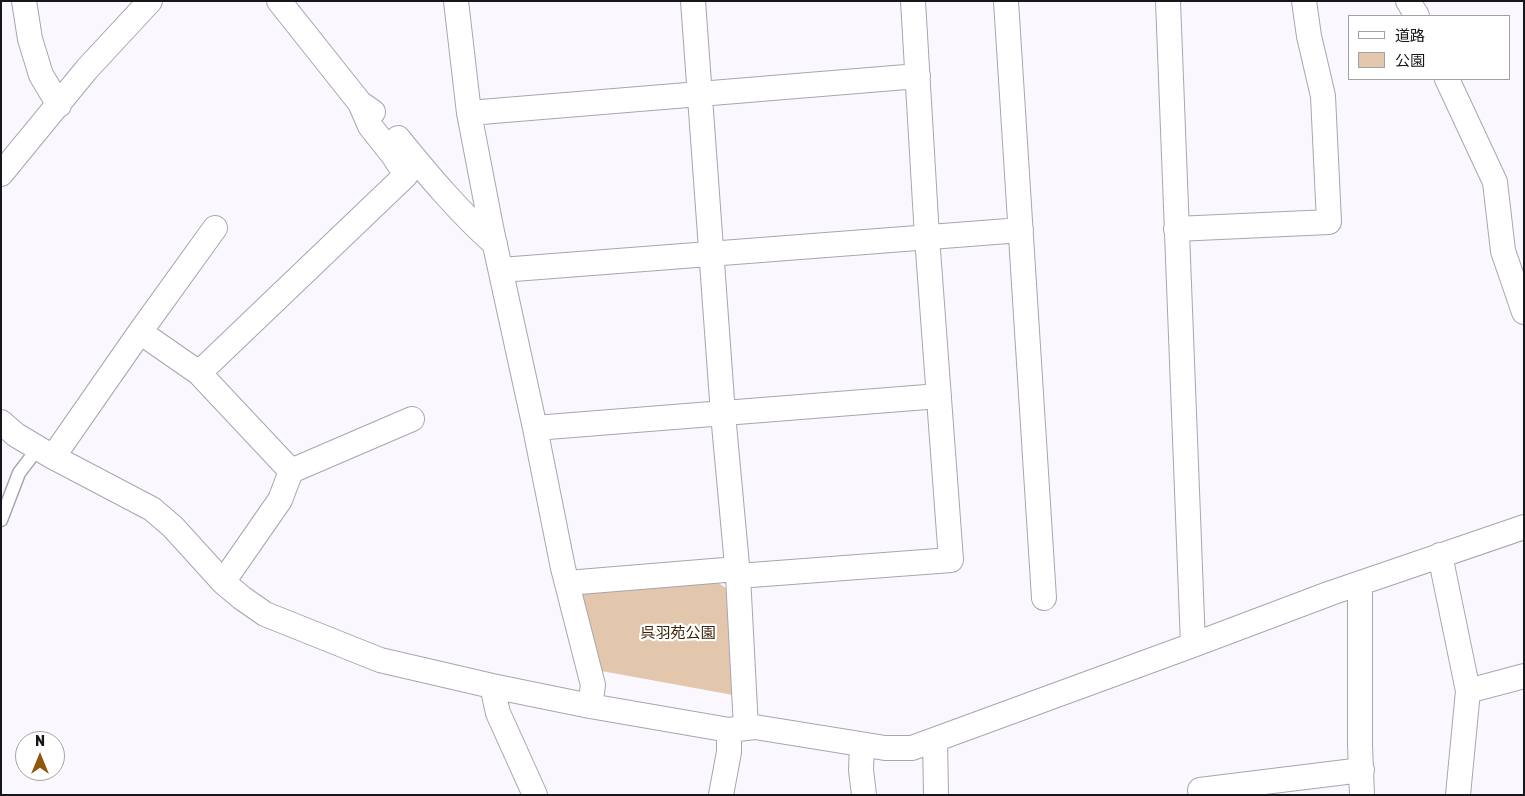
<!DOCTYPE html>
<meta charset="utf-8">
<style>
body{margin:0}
#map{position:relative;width:1525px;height:796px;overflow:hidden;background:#faf7ff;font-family:Rubik,"Noto Sans JP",sans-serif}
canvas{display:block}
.frame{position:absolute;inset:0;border:2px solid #17161a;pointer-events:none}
.legend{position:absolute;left:1348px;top:15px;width:162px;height:65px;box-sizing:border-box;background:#fff;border:1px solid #a2a2a3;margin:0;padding:6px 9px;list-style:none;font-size:15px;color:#17161a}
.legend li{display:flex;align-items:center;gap:10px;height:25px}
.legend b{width:25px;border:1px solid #a2a2a3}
.north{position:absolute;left:15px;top:731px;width:50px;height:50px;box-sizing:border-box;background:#fff;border:1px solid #a2a2a3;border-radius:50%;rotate:0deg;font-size:14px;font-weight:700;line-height:20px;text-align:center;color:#17161a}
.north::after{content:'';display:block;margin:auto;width:18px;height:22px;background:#8f570e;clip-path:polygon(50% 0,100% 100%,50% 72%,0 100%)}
</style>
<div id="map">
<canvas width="1525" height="796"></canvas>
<div class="frame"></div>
<ul class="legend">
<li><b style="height:6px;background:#fff"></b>道路</li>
<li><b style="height:14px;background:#e3c7ad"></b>公園</li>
</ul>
<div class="north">N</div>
</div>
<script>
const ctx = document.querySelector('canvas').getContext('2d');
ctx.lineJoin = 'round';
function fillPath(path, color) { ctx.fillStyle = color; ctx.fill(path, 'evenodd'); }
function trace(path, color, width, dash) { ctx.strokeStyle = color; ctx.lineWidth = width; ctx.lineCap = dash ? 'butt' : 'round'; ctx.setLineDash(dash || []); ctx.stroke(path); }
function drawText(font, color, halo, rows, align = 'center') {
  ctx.font = font + ' Rubik,"Noto Sans JP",sans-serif'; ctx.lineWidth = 4.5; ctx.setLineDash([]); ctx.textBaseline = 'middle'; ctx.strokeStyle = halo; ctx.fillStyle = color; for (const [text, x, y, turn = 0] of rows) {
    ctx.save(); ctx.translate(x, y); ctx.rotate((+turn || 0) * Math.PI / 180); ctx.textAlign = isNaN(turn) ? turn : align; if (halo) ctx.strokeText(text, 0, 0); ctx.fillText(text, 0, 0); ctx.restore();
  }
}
fillPath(new Path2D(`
 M716 581 727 589 733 695 596 670 578 597 582 591Z`), '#e3c7ad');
const service = new Path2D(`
 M1 520 19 473 38 448`);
const minor = new Path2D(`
 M24 1 30 39 41 75 59 105
 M279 1 360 103 373 112
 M456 1 469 113 491 227 535 428 563 568 593 685 590 706
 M693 1 723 414 738 576 746 728
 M1006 1 1044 598
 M1168 1 1193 645
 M1408 1 1417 16
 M1447 79 1495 182 1503 251 1524 312
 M469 113 918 76
 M398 138C428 175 459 212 495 244
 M1 174 87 69 150 1
 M1176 229 1329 222 1323 96 1309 36 1304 1
 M501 270 1021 230
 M140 332 199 373 291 471 280 500 223 582
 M199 373 406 175 393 155 370 126 360 103
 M1 422 16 435 53 457 152 509 173 527 223 582 242 598 265 614 380 660 492 686 590 706 729 730 755 727 885 748H912L1193 645 1331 593 1524 527
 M535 428 939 396
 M53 457 140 332 215 228
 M291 471 412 419
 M1440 555 1468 691 1458 795
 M738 576 951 560 927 237 913 1
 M567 583 737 569
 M1360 583V745L1362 795
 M492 686 498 713 535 795
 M1468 691 1524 676
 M935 740 936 795
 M862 745 861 770 864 795
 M721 795 729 752V730
 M1201 795 1200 790 1362 770`);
trace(service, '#a8a5b0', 15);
trace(minor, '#a8a5b0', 26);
trace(service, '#fff', 12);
trace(minor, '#fff', 24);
drawText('15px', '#3d2303', '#fff', [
 ["呉羽苑公園",678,634]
]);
</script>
